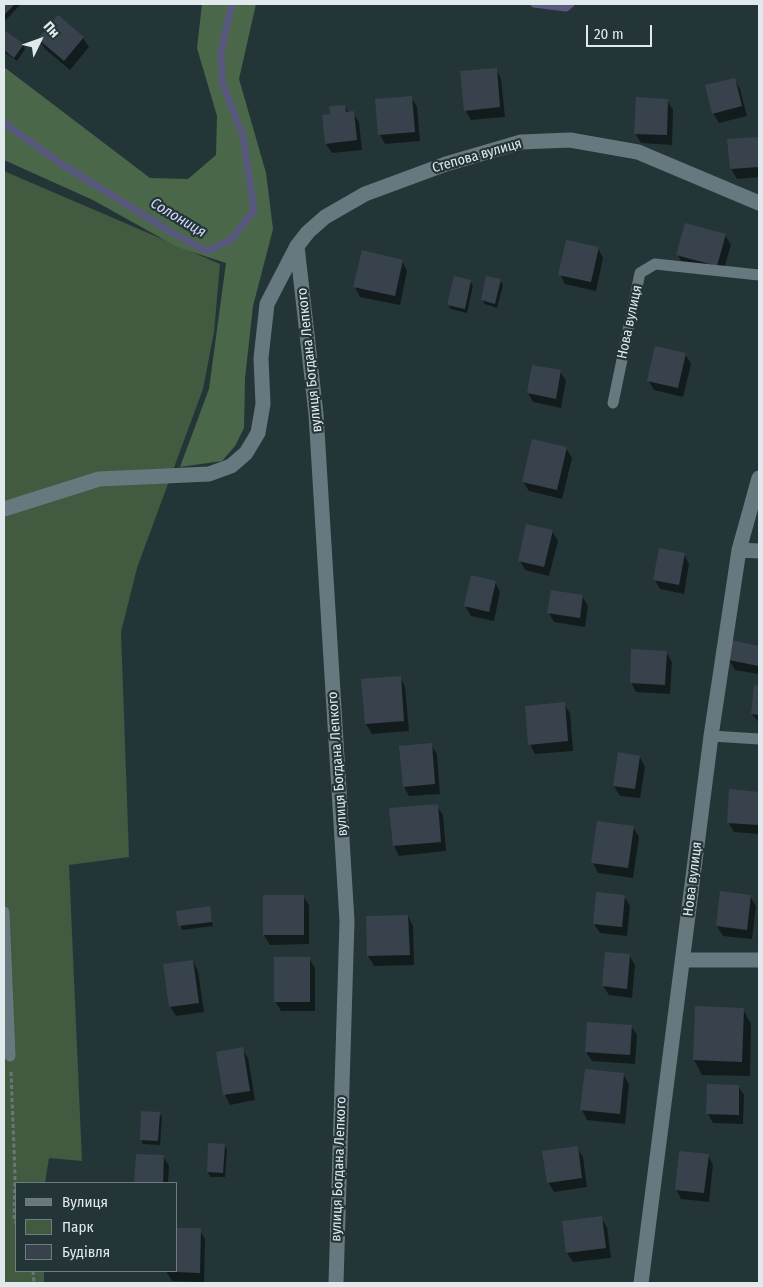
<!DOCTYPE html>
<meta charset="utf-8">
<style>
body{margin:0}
#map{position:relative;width:763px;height:1287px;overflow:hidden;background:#243538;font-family:"Fira Sans Condensed",sans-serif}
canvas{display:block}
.frame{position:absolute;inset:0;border:5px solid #e0eaec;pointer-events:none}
.legend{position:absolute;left:15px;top:1182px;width:162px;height:90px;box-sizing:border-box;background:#243538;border:1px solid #6f7d80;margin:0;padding:6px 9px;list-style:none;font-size:15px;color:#e0eaec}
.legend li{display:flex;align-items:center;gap:10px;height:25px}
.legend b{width:25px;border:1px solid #6f7d80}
.north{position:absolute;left:15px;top:15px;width:50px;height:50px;-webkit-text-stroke:4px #243538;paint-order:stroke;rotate:48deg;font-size:14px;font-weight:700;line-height:20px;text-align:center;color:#e0eaec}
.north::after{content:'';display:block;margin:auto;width:18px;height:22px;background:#e0eaec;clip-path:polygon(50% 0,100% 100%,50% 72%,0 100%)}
.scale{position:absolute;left:586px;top:25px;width:66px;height:22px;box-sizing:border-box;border:2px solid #e0eaec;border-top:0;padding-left:6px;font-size:15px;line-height:18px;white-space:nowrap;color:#e0eaec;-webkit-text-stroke:4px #243538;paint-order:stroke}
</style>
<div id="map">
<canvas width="763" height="1287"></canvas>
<div class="frame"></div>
<ul class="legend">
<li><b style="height:6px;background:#67797e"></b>Вулиця</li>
<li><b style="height:14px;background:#415a40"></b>Парк</li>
<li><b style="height:14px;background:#38424d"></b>Будівля</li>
</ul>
<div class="north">Пн</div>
<div class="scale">20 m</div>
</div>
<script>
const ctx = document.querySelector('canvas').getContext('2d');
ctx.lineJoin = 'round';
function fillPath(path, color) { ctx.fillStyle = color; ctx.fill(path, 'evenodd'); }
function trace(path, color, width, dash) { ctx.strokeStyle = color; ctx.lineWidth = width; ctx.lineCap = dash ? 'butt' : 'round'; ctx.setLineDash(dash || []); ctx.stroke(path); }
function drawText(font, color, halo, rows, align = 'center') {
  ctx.font = font + ' "Fira Sans Condensed",sans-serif'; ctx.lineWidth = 4.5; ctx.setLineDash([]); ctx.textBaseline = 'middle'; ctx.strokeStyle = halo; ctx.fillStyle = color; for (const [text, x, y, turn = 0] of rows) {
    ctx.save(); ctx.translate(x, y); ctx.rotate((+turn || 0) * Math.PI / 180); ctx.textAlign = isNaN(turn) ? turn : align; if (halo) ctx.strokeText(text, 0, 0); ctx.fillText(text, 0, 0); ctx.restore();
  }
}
fillPath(new Path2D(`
 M4 171 220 264 214 332 203 389 137 568 121 632 129 857 69 865 82 1161 49 1158 45 1183H16V1271H44V1283H4Z`), '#415a40');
fillPath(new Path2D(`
 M202 4H256L239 79 266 173 273 229 253 306 245 378 244 428 235 446 222 461 180 467 209 389 226 263 177 247 93 200 4 160V67L150 178 188 179 216 155 217 116 197 48Z`), '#4a6849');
fillPath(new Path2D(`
 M4 4 20 5 4 22Z
 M4 32 23 45 25 49 17 61 4 52Z
 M83 38 89 47 70 70 45 49 39 39Z
 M496 69 501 79 505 117 471 120 465 110Z
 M734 79 740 89 747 116 719 123 713 113Z
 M411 97 417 107 420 141 385 144 380 135Z
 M667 100 673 110 672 145 641 143 635 133Z
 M344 106 349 113H353L359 122 362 150 332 153 326 144 331 115Z
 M758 138 759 177 737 179 731 169Z
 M725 235 731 245 722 275 683 265 678 255Z
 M598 248 603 258 596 291 565 284 560 274Z
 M402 261 407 271 400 305 360 297 355 287Z
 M500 280 503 285 497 308 485 304 482 300Z
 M470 281 473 286 467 313 451 309 448 305Z
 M685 354 691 364 683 397 654 390 648 380Z
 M560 371 566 381 561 408 533 402 528 393Z
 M566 448 572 458 562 499 529 491 523 482Z
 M552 531 558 541 549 576 525 570 520 561Z
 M684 554 689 564 684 594 660 589 655 580Z
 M495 582 500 592 494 621 471 616 465 606Z
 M582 596 588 606 585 627 554 622 549 613Z
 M732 642 759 647V674L735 670 729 660Z
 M666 652 672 662 670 694 636 692 631 682Z
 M400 677 405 687 409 731 372 734 366 724 363 680Z
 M755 687H759V723L752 714Z
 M564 704 570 713 573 751 535 754 530 744Z
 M431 745 437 754 440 794 409 796 404 787Z
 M640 757 645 767 640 798 620 796 614 786Z
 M731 791 759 793V834L734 832 728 822Z
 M437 806 443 815 446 851 399 856 394 846 391 810Z
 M633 827 639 837 633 878 598 873 593 863Z
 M264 896H303L309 905V944L270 945 264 935Z
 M624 896 630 906 627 936 600 933 594 924Z
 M750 896 756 906 752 939 723 936 717 926Z
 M209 908 213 926 182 930 178 912Z
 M408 916 413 926 414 965 374 966 368 956 367 918Z
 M629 955 635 965 632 998 609 995 603 986Z
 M309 958 315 968V1011H281L275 1001Z
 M193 961 198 971 204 1012 176 1016 170 1006Z
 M696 1007 743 1009 751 1024 750 1076 702 1075 694 1060Z
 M631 1026 637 1035 635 1064 592 1061 586 1052Z
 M242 1049 248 1058 255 1100 230 1105 225 1095 217 1053Z
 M623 1074 629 1084 625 1124 587 1120 582 1110Z
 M738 1086 744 1095 743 1124 713 1123 708 1114Z
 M159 1113 162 1117 160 1145 143 1144 141 1139Z
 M210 1145H224L227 1150 225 1177H210L208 1172Z
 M577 1148 583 1157 587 1187 554 1192 548 1182Z
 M137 1155 163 1156 169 1166 168 1183H135Z
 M708 1155 713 1165 709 1202 681 1199 676 1189Z
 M601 1218 607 1227 611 1258 573 1262 567 1253Z
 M200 1230 205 1239 204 1282 172 1281 166 1271H176Z`), '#0007');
trace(new Path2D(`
 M534 4 566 8 571 4
 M4 123 60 163 171 232 207 251 231 240 254 210 243 136 222 82 221 51 232 4`), '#58587e', 7);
fillPath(new Path2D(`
 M4 4H15L4 15Z
 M58 15 84 37 64 61 38 39Z
 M4 30 24 44 14 58 4 50Z
 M497 68 500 107 464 111 460 71Z
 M735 78 742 106 712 114 705 85Z
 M412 96 415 132 378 135 375 99Z
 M636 97 668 99 667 135 634 134Z
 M345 105 346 112 354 111 357 140 325 144 322 115 330 114 329 106Z
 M759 137V167L730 169 727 139Z
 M685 223 726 234 717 266 676 255Z
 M566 240 599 247 591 282 558 275Z
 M362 250 403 260 395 296 353 287Z
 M454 276 471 280 465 309 447 305Z
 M486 276 501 279 495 304 481 300Z
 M655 346 686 353 678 388 647 381Z
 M532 365 561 370 556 399 527 393Z
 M532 439 567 447 557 490 522 482Z
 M526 524 553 530 544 567 518 561Z
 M659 548 685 553 679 585 653 580Z
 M471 575 496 581 489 612 464 606Z
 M551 590 583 595 580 618 547 613Z
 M731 640 759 646V666L728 660Z
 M631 649 667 651 665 685 630 683Z
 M401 676 404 721 365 724 361 679Z
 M754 685 759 686V715L751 714Z
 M565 702 568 741 528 745 525 706Z
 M432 743 435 784 403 787 399 746Z
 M618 752 640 756 635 789 613 786Z
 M729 789 759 792V825L727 823Z
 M438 804 441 842 393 846 389 808Z
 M597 821 634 826 628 868 591 863Z
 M720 891 751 895 747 930 716 926Z
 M596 892 625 895 622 927 593 924Z
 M263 895H304V935H263Z
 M210 906 212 922 178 926 176 911Z
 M408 915 410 955 367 956 366 916Z
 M605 952 630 954 627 989 602 986Z
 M274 957H310V1002H274Z
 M193 960 199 1003 169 1007 163 964Z
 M695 1006 744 1008 742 1062 693 1060Z
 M587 1022 632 1025 630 1055 585 1052Z
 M243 1047 250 1091 223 1095 216 1052Z
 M585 1069 624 1073 620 1114 580 1110Z
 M707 1084 739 1085V1115L706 1114Z
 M141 1111 160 1112 158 1141 140 1140Z
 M208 1143 225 1144 223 1173 207 1172Z
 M578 1146 582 1178 547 1183 542 1151Z
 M679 1151 709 1154 704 1193 675 1190Z
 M136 1154 164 1155 163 1183H134Z
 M602 1216 606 1248 566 1253 562 1221Z
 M176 1228H201L200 1273 176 1272Z`), '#38424d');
trace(new Path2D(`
 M11 1072 15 1174 14 1220 16 1223
 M33 1271 34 1283`), '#68777a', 3, [4, 2.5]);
trace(new Path2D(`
 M613 403 640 273 655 264 759 275
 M711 736 759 739
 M4 912 10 1056`), '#67797e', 11);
trace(new Path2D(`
 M297 246 316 414 347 921 336 1283
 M4 509 99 479 209 474 231 466 246 453 258 433 263 404 261 358 267 304 297 246 308 232 325 217 365 194 446 164 521 142 570 140 638 152 759 203
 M739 550 759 551
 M683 960H759
 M641 1283 711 736 739 550 759 478`), '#67797e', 15);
drawText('14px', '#e0eaec', '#243538', [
 ["Степова вулиця",477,156,-16],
 ["Нова вулиця",630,322,-78],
 ["вулиця Богдана Лепкого",310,360,-96],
 ["вулиця Богдана Лепкого",338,764,-94],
 ["Нова вулиця",693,879,-83],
 ["вулиця Богдана Лепкого",339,1169,-88]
]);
drawText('italic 15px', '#d5d7fe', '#243538', [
 ["Солониця",178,218,31]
]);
</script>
